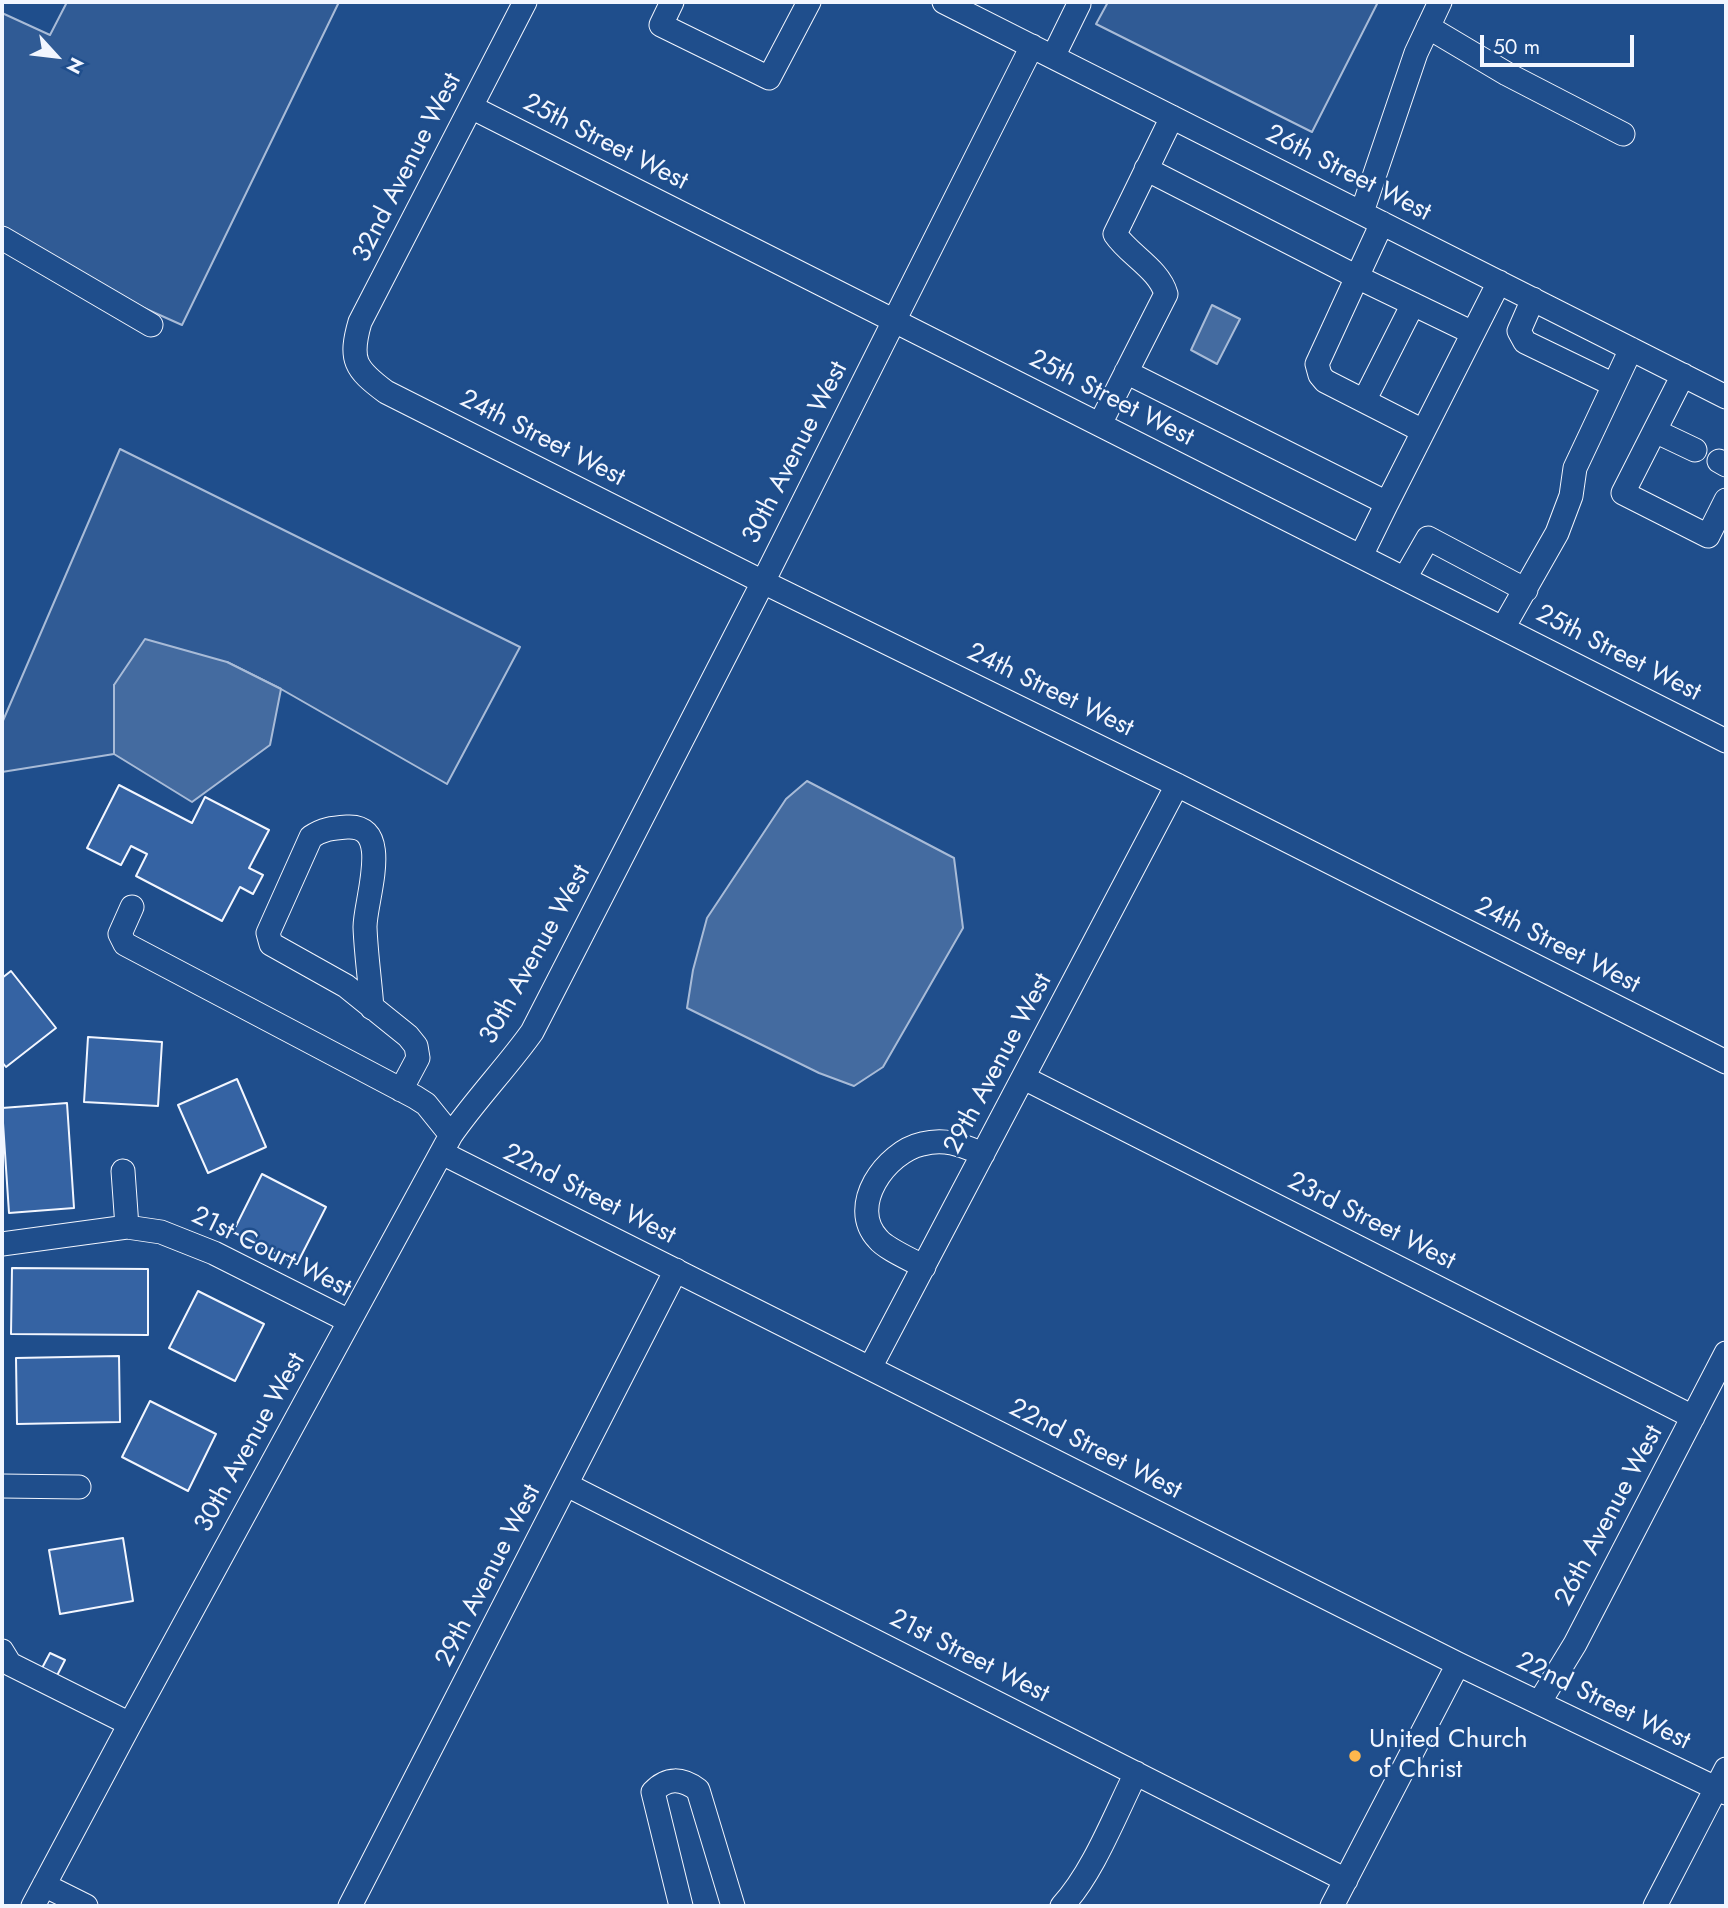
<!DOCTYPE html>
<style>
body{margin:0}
#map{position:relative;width:1728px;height:1908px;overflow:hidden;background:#1f4e8c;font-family:Jost,sans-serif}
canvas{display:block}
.frame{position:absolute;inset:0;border:4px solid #f2f6ff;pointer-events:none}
.north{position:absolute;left:21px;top:21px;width:70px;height:70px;-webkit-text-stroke:5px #1f4e8c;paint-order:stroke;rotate:117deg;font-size:19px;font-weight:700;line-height:28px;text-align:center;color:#f2f6ff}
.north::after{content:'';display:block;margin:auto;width:24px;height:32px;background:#f2f6ff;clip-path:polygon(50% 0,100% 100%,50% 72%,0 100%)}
.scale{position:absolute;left:1480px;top:35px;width:154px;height:32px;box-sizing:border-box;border:4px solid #f2f6ff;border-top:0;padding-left:9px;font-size:21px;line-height:24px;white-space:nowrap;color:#f2f6ff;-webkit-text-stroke:5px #1f4e8c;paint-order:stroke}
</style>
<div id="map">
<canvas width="1728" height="1908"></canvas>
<div class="frame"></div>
<div class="north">N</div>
<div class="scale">50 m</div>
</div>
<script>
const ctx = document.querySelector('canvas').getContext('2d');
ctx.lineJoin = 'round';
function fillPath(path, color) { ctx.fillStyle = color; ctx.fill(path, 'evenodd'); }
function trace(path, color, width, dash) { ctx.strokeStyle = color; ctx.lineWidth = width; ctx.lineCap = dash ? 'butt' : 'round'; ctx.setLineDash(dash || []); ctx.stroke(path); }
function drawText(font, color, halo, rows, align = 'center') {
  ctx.font = font + ' Jost,sans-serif'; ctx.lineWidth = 5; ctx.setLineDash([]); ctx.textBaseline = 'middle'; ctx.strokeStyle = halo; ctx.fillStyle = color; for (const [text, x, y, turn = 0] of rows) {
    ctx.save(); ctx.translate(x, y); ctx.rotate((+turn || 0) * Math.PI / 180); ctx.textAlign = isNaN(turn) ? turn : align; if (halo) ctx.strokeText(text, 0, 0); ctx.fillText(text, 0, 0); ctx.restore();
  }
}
const built = new Path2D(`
 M67 2H339L182 325 144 308 2 226V13L50 35Z
 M1108 2H1378L1312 132 1096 24Z
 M120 449 520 647 447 784 281 689 227 662 114 685V754L2 772V723Z`);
fillPath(built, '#305b95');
trace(built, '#a8bbd7', 2);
const water = new Path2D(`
 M1212 305 1240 319 1217 364 1191 350Z
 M145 639 227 662 281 689 270 745 192 802 114 754V685Z
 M807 781 954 858 963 928 883 1067 854 1086 819 1073 687 1008 693 970 707 918 786 799Z`);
fillPath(water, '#446ba0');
trace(water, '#a8bbd7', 2);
const building = new Path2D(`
 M119 785 192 823 205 797 269 830 249 868 263 875 253 894 240 887 222 921 136 876 147 854 131 846 121 865 87 848Z
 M11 971 56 1028 6 1067 2 1062V978Z
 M88 1037 162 1042 158 1106 84 1102Z
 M237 1079 266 1147 208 1173 178 1105Z
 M67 1103 74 1208 9 1213 2 1108Z
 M262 1174 326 1207 297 1264 233 1232Z
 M12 1268 148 1269V1335L11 1334Z
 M198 1291 264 1324 235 1381 169 1348Z
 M119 1356 120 1422 17 1424 16 1358Z
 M150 1401 216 1434 188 1491 122 1457Z
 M123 1538 133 1601 60 1614 49 1550Z
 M50 1653 65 1660 48 1693 33 1685Z`);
fillPath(building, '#3563a3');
trace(building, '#f2f6ff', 2);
const minor = new Path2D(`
 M525 2 360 322C349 360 355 369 386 392L763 582 1177 785 1726 1062
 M672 2 661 25 769 78 809 2
 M944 2 1726 397
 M1428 27 1507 74 1623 134
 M1053 57 1079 4
 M471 107 1726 741
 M1146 169 1357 277 1317 364 1320 375 1325 381 1423 431
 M1362 212 1416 53 1440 2
 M1382 223 1357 277 1473 333
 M2 238 151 325
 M1533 299 1519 331 1525 342 1614 385
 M1126 372 1387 503 1499 282
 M1683 375 1623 493 1708 536 1726 500
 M1364 401 1413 304
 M1100 424 1166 294C1159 269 1129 255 1115 234L1172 117
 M1655 431 1695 450
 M1719 461 1726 465
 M1361 556 1387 503
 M1405 578 1428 538 1526 590
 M1503 628 1557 533 1571 496 1575 468 1631 349
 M132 907 120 934 125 944 415 1097 426 1104 451 1135
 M372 1008C370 981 366 954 365 927 365 900 394 824 347 827 332 828 323 829 311 837L268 933 271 944 346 986 408 1036 416 1046 418 1058 401 1090
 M1024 1078 1693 1417
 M442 1153 1458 1664 1726 1793
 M123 1171 127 1227
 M2 1244 127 1227 161 1232 214 1253 349 1321
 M924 1267C912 1260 886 1249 878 1239 847 1206 886 1152 922 1144 946 1138 961 1145 983 1154
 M870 1368 1177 785
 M567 1485 1346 1880
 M2 1486 79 1487
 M2 1651 10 1664 130 1724
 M1539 1703 1575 1644 1726 1353
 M44 1885 86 1906
 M33 1906 130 1724 451 1135C476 1099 507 1067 532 1032L763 582 1032 46
 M350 1906 676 1270
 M681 1906 653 1792C667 1777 682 1778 698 1790L733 1906
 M1062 1906C1093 1873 1115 1815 1136 1773
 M1332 1906 1458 1664
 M1655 1906 1726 1769`);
trace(minor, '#f2f6ff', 25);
trace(minor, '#1f4e8c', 23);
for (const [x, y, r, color] of [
 [1355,1756,7,"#ffb74d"]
]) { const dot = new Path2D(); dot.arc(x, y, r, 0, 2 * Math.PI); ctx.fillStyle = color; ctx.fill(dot); trace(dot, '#1f4e8c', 2.5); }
drawText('26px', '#f2f6ff', '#1f4e8c', [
 ["25th Street West",605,143,27],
 ["32nd Avenue West",408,168,-63],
 ["26th Street West",1348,174,27],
 ["25th Street West",1111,399,27],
 ["24th Street West",542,439,27],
 ["30th Avenue West",796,453,-63],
 ["25th Street West",1618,654,27],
 ["24th Street West",1050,691,26],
 ["24th Street West",1557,946,27],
 ["30th Avenue West",536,955,-61],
 ["29th Avenue West",999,1064,-62],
 ["22nd Street West",589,1195,27],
 ["23rd Street West",1371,1222,27],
 ["21st Court West",271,1253,26],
 ["30th Avenue West",251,1443,-61],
 ["22nd Street West",1095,1450,27],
 ["26th Avenue West",1610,1516,-62],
 ["29th Avenue West",489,1576,-63],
 ["21st Street West",969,1657,27],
 ["22nd Street West",1603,1702,26]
]);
drawText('26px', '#f2f6ff', '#1f4e8c', [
 ["United Church",1369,1741],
 ["of Christ",1369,1771]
], 'left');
</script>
